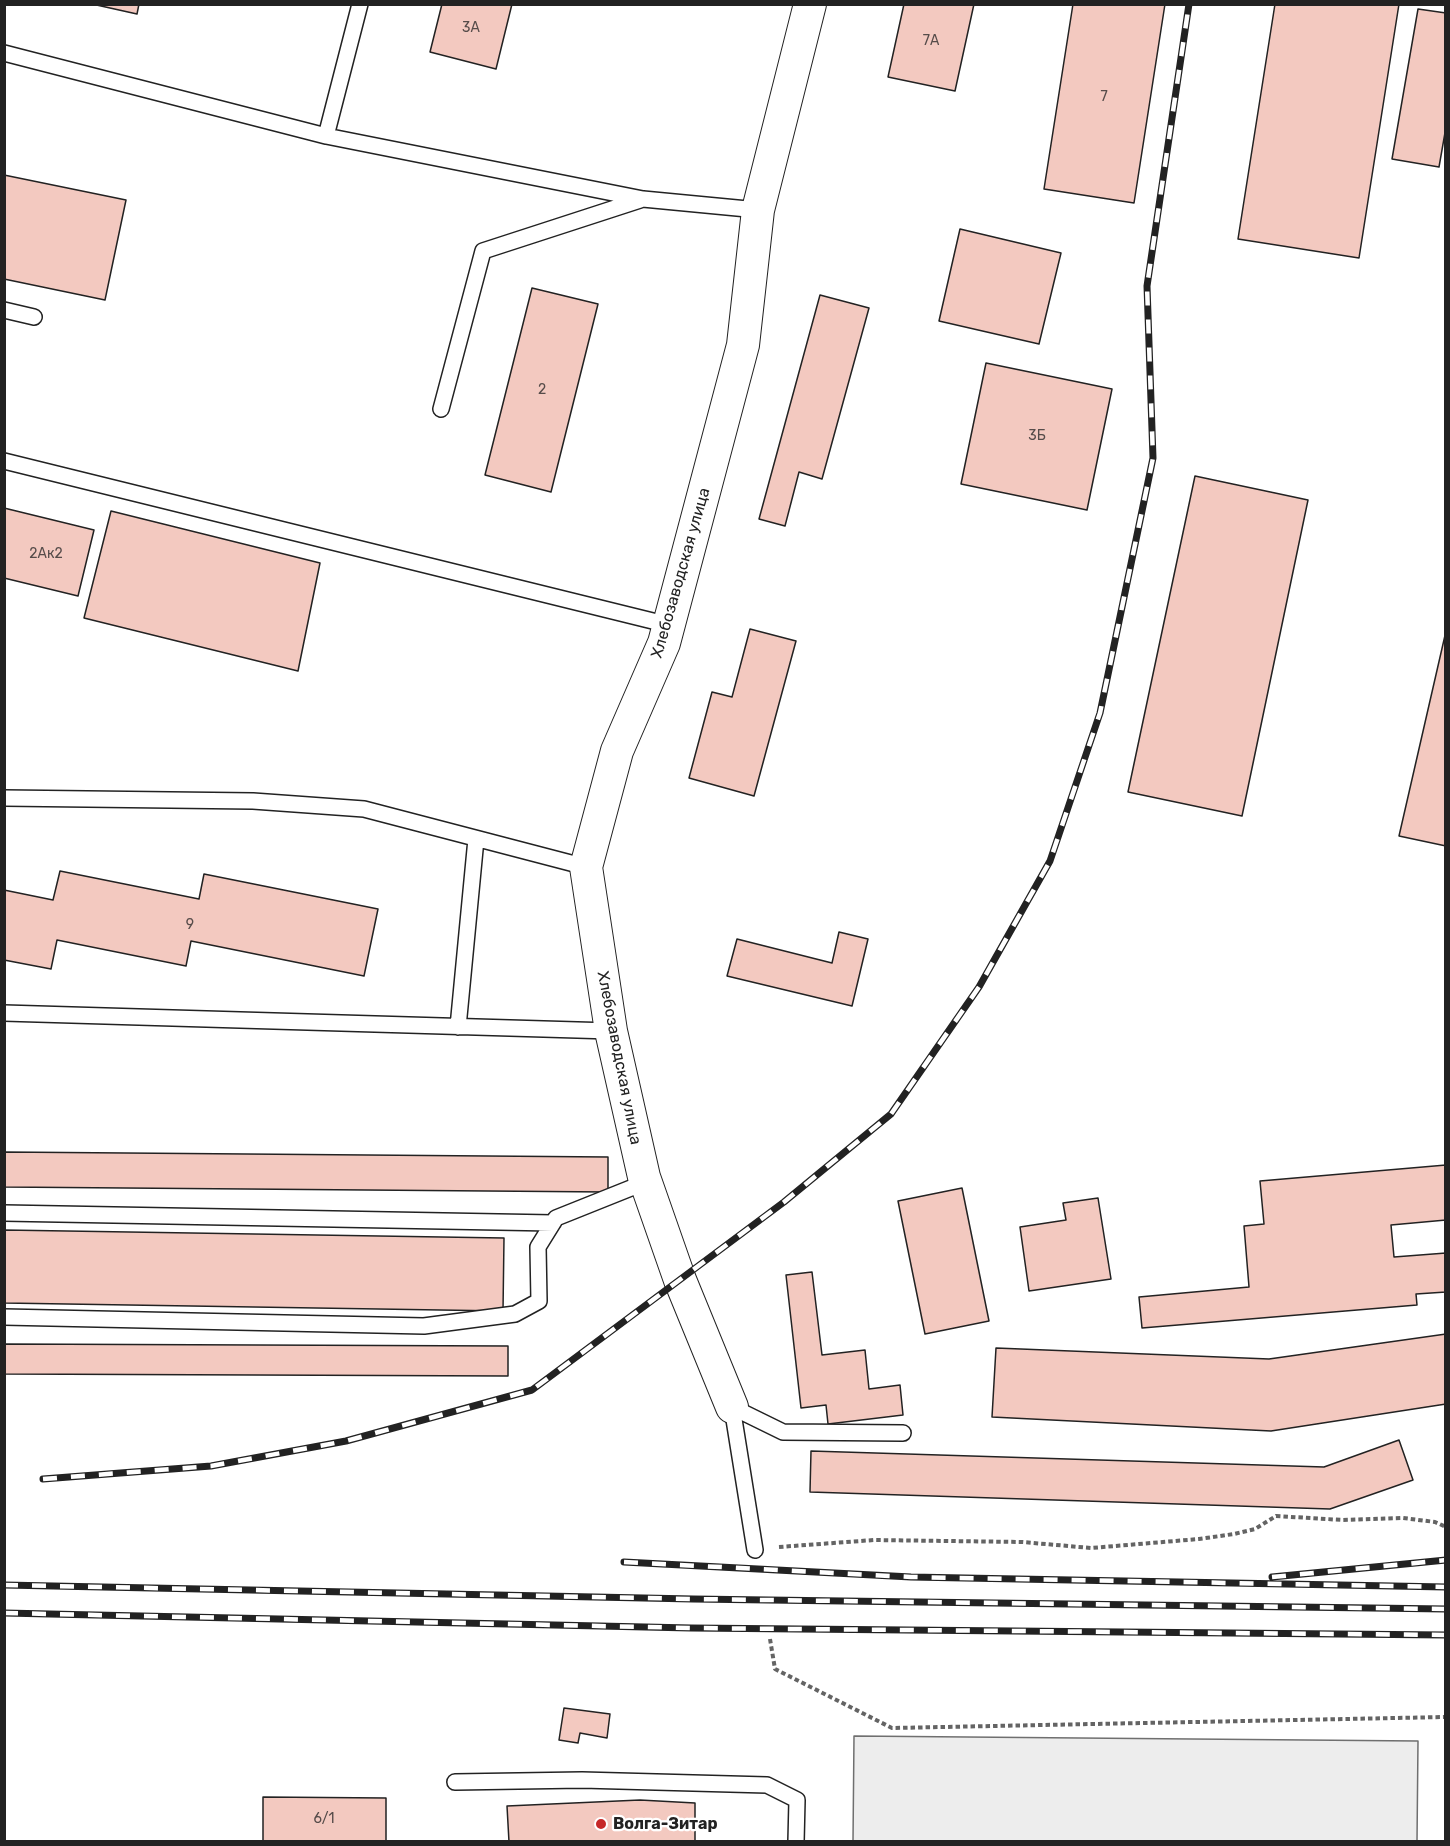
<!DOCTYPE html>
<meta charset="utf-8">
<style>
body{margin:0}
#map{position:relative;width:1450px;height:1846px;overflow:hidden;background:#fff;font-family:Rubik,sans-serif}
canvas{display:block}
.frame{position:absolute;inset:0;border:6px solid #222;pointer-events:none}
</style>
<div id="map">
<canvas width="1450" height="1846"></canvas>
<div class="frame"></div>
</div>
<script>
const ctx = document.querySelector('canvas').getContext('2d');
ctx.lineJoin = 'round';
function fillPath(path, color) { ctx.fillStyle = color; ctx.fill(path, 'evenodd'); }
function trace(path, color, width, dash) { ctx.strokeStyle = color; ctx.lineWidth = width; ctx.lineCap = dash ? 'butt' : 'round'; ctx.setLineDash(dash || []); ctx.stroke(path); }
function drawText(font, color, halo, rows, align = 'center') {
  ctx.font = font + ' Rubik,sans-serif'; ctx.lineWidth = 4.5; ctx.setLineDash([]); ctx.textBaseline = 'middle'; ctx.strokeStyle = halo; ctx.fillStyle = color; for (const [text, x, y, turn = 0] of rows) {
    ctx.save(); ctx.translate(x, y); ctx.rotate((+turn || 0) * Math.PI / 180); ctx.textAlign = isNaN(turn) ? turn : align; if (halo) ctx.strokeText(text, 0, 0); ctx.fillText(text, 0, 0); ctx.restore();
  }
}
const parking = new Path2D(`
 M854 1736 1418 1741 1417 1841H853Z`);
fillPath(parking, '#ededed');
trace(parking, '#6f6f6f', 1.5);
const building = new Path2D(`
 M92 4H139L137 14Z
 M442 4H512L496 69 430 52Z
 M904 4H974L955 91 888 77Z
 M1073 4H1165L1134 203 1044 189Z
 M1275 4H1399L1359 258 1238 239Z
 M1418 9 1446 13V127L1439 167 1392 159Z
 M4 175 126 200 105 300 4 279Z
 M960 229 1061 253 1039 344 939 321Z
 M532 288 598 304 551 492 485 475Z
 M820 295 869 308 822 479 799 472 785 526 759 519Z
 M986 363 1112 389 1087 510 961 484Z
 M1195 476 1308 500 1242 816 1128 792Z
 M4 508 94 530 78 596 4 578Z
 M111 511 320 563 298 671 84 618Z
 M750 629 796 641 754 796 689 778 712 692 732 697Z
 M1446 631V846L1399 836Z
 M60 871 199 899 204 874 378 909 364 976 191 941 186 966 57 940 51 969 4 960V890L53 900Z
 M839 932 868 939 852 1006 727 976 737 939 832 963Z
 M4 1152 608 1157V1192L4 1187Z
 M1446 1165V1220L1391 1225 1394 1257 1446 1253V1292L1416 1294 1417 1305 1142 1328 1139 1297 1249 1287 1244 1226 1264 1224 1260 1181Z
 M962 1188 989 1321 925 1334 898 1201Z
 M1098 1198 1111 1279 1029 1291 1020 1227 1066 1220 1063 1203Z
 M4 1230 504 1238 503 1311 4 1303Z
 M812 1272 822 1355 865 1350 869 1389 900 1385 903 1415 828 1424 826 1405 801 1408 786 1275Z
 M1446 1334V1404L1271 1431 992 1417 996 1348 1269 1359Z
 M4 1344 508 1346V1376L4 1374Z
 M1399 1440 1413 1480 1330 1509 810 1492 811 1451 1324 1467Z
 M564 1708 610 1714 607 1738 580 1733 578 1743 559 1740Z
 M263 1797 386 1798V1842H4L263 1841Z
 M640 1800 695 1803V1842H509L507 1806Z`);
fillPath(building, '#f3c9c0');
trace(building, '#222', 1.5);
const service = new Path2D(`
 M4 53 326 136 643 199 758 210
 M326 136 360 4
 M4 310 34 317
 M441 409 483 251 640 200
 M4 461 669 625
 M4 798 253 801 364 809 586 867
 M4 1013 611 1031
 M458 1027 476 839
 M4 1213 553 1223
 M4 1317 424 1326 515 1314 539 1301 538 1247 556 1218 646 1182
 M732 1407 783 1432 903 1433
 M732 1407 755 1550
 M455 1782 582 1780 767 1785 797 1800 796 1842`);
const minor = new Path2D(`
 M732 1407 680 1280 644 1177 611 1031 586 867 617 751 664 643 743 345 758 210 810 4`);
trace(service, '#222', 18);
trace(minor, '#222', 34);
trace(new Path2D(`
 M779 1547 874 1540 1022 1542 1091 1548 1199 1539 1234 1534 1255 1529 1276 1516 1343 1520 1403 1518 1435 1522 1446 1527
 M770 1639 775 1669 892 1728 1446 1717`), '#646464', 4, [4.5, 3]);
trace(service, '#fff', 15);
trace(minor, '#fff', 32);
const rail = new Path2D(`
 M43 1479 211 1466 346 1441 532 1390 784 1202 891 1114 979 987 1050 861 1100 713 1153 458 1147 286 1189 4
 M624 1562 911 1577 1446 1587
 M1272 1577 1446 1560
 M4 1585 693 1599 1446 1609
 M4 1613 691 1628 1446 1635`);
trace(rail, '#222', 7);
trace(rail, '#fff', 4.5, [14]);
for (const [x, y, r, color] of [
 [601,1824,6,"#c62828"]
]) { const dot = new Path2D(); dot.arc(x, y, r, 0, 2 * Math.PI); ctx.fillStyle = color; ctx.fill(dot); trace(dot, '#fff', 2); }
drawText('14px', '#564c4a', null, [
 ["3А",471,28],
 ["7А",931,41],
 ["7",1104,97],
 ["2",542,390],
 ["3Б",1037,436],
 ["2Ак2",46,554],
 ["9",190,925],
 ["6/1",324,1819]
]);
drawText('16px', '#222', '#fff', [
 ["Хлебозаводская улица",681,573,-74],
 ["Хлебозаводская улица",619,1058,79]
]);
drawText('bold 16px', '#222', '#fff', [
 ["Волга-Зитар",613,1824]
], 'left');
</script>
